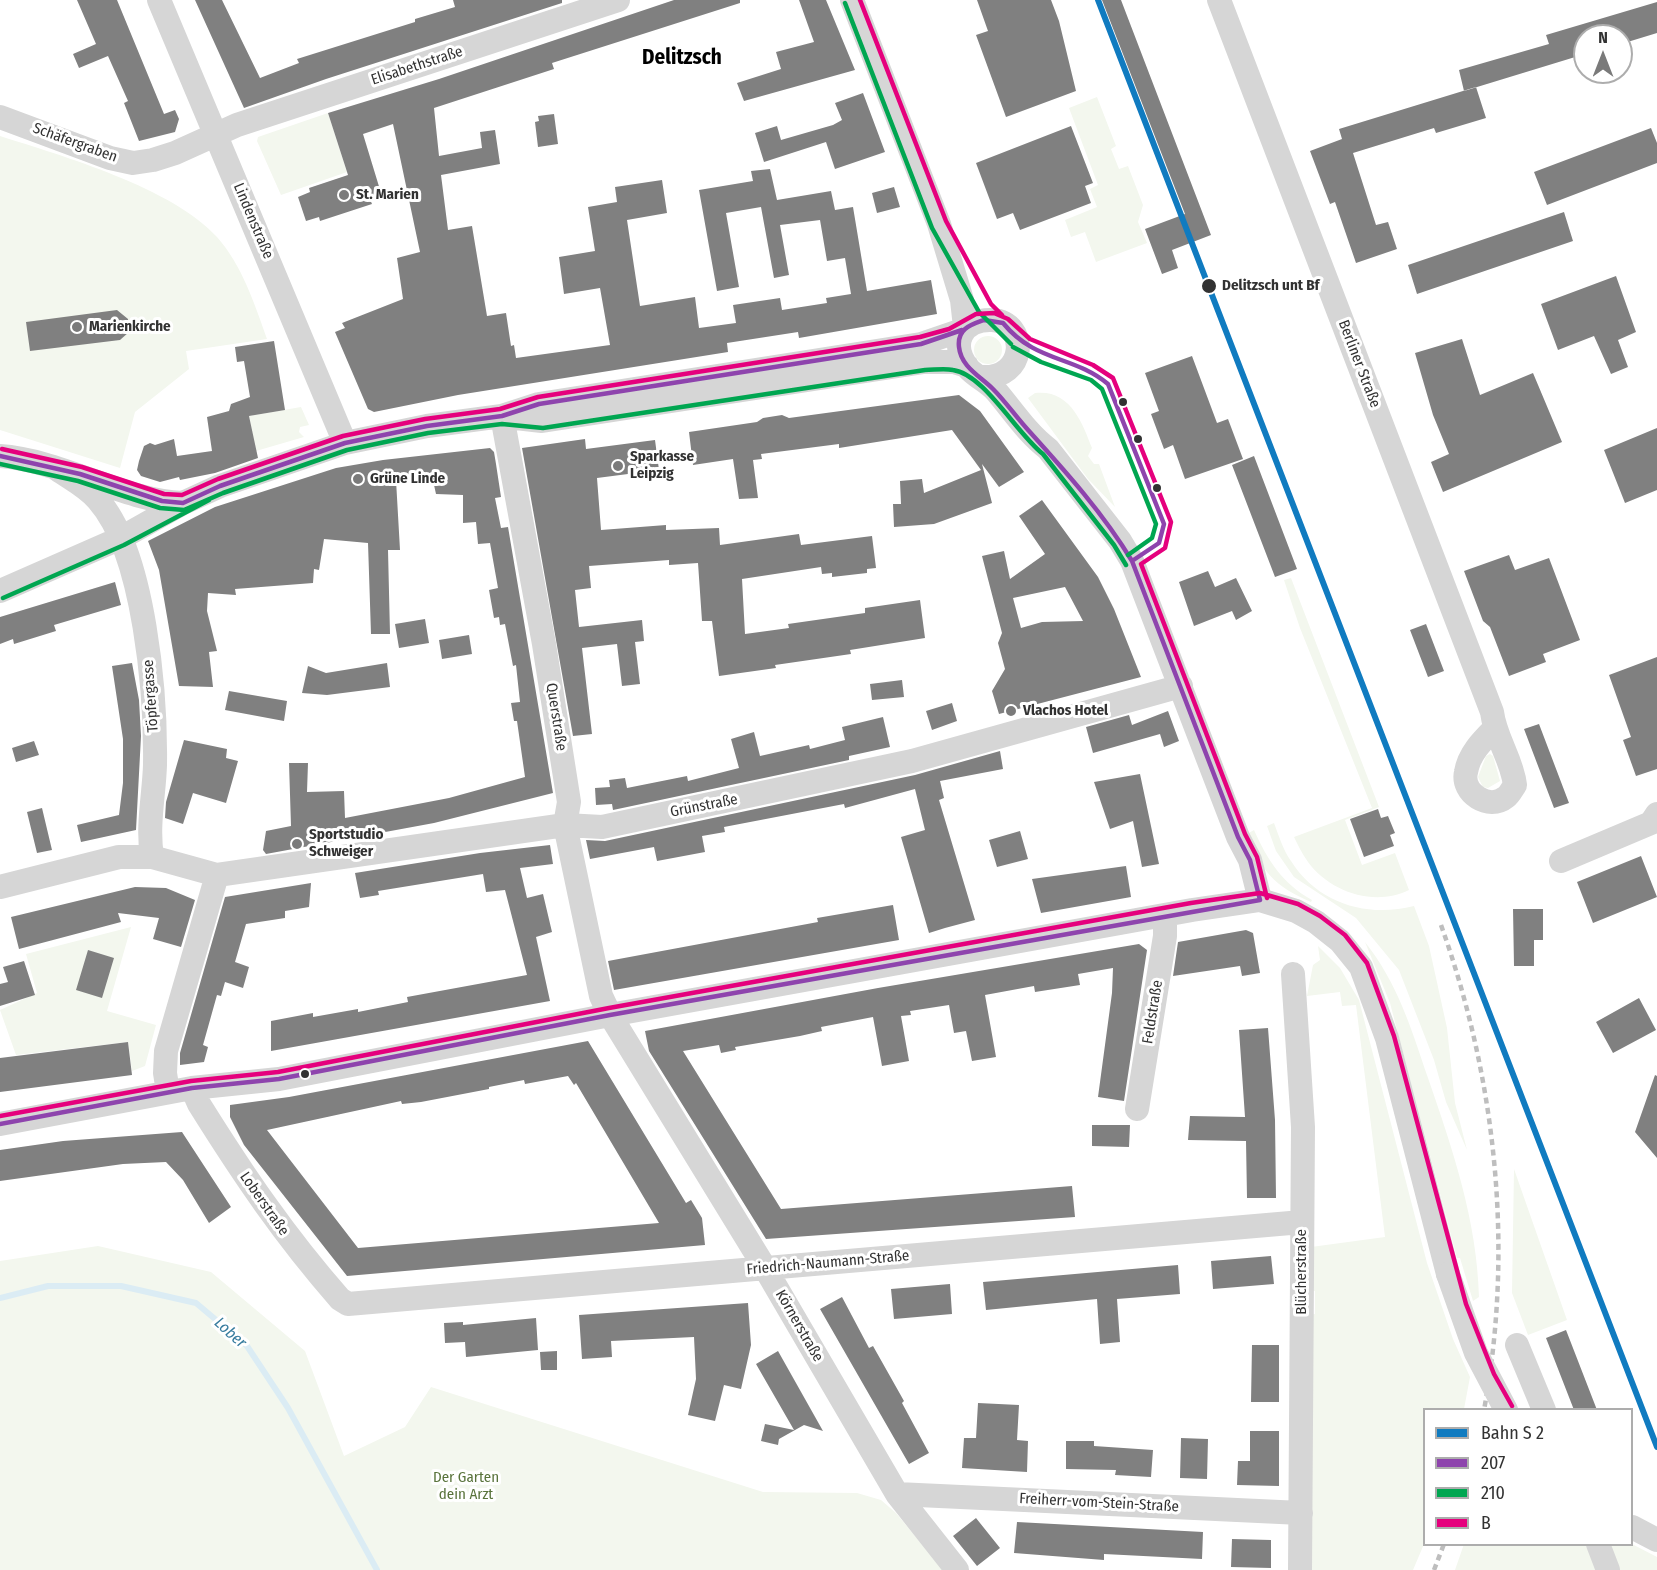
<!DOCTYPE html>
<meta charset="utf-8">
<style>
body{margin:0}
#map{position:relative;width:1657px;height:1570px;overflow:hidden;background:#fff;font-family:"Fira Sans Condensed",sans-serif}
canvas{display:block}
.legend{position:absolute;left:1423px;top:1408px;width:210px;height:138px;box-sizing:border-box;background:#fff;border:2px solid #adadad;margin:0;padding:8px 10px;list-style:none;font-size:18px;color:#323232}
.legend li{display:flex;align-items:center;gap:12px;height:30px}
.legend b{width:30px;border:2px solid #adadad}
.north{position:absolute;left:1573px;top:24px;width:60px;height:60px;box-sizing:border-box;background:#fff;border:2px solid #adadad;border-radius:50%;rotate:0deg;font-size:16px;font-weight:700;line-height:24px;text-align:center;color:#323232}
.north::after{content:'';display:block;margin:auto;width:21px;height:27px;background:#7a7a7a;clip-path:polygon(50% 0,100% 100%,50% 72%,0 100%)}
</style>
<div id="map">
<canvas width="1657" height="1570"></canvas>
<ul class="legend">
<li><b style="height:8px;background:#107bc0"></b>Bahn S 2</li>
<li><b style="height:8px;background:#8e44ad"></b>207</li>
<li><b style="height:8px;background:#00a651"></b>210</li>
<li><b style="height:8px;background:#e5007d"></b>B</li>
</ul>
<div class="north">N</div>
</div>
<script>
const ctx = document.querySelector('canvas').getContext('2d');
ctx.lineJoin = 'round';
function fillPath(path, color) { ctx.fillStyle = color; ctx.fill(path, 'evenodd'); }
function trace(path, color, width, dash) { ctx.strokeStyle = color; ctx.lineWidth = width; ctx.lineCap = dash ? 'butt' : 'round'; ctx.setLineDash(dash || []); ctx.stroke(path); }
function drawText(font, color, halo, rows, align = 'center') {
  ctx.font = font + ' "Fira Sans Condensed",sans-serif'; ctx.lineWidth = 6; ctx.setLineDash([]); ctx.textBaseline = 'middle'; ctx.strokeStyle = halo; ctx.fillStyle = color; for (const [text, x, y, turn = 0] of rows) {
    ctx.save(); ctx.translate(x, y); ctx.rotate((+turn || 0) * Math.PI / 180); ctx.textAlign = isNaN(turn) ? turn : align; if (halo) ctx.strokeText(text, 0, 0); ctx.fillText(text, 0, 0); ctx.restore();
  }
}
fillPath(new Path2D(`
 M1097 97 1116 146 1111 149 1119 169 1128 166 1143 205 1138 222 1147 243 1096 262 1085 232 1071 237 1065 220 1097 207 1090 189 1098 185 1069 108Z
 M328 113 347 172 281 195 257 141 258 137Z
 M0 136C63 156 173 188 217 237 242 265 255 305 267 339L186 351 189 369 135 412 120 468 0 430Z
 M974 350a14 14 0 1 1 28 0a14 14 0 1 1-28 0Z
 M1035 393C1070 389 1082 422 1092 448L1088 456 1094 464H1099L1115 507 1088 479 1028 398Z
 M301 407 309 425 300 427 299 432 304 437 256 451 249 416Z
 M1291 578 1379 807 1345 820 1362 865 1395 853 1409 890C1374 907 1330 892 1308 862 1302 854 1298 845 1294 837L1372 808 1300 628 1284 580Z
 M1490 754 1493 756 1500 781 1488 788 1483 787 1478 777 1486 756Z
 M1274 823C1279 836 1283 850 1291 861 1318 904 1368 918 1414 906L1429 946 1447 1028 1455 1103 1467 1150 1446 1102 1434 1060 1399 970 1356 918 1294 877 1276 851 1267 826Z
 M1254 830C1268 861 1282 883 1312 900L1311 902C1274 886 1262 872 1247 834Z
 M131 927 107 1011 156 1025 145 1066 132 1071 128 1042 16 1055 0 1010 37 993 26 954Z
 M1365 942C1398 984 1411 1028 1428 1078 1453 1150 1477 1221 1479 1297L1473 1301 1460 1258H1457L1390 1003Z
 M1318 946 1340 968 1359 1000 1427 1263 1453 1339 1470 1377 1464 1409 1424 1410V1544L1413 1570H1307L1309 1315 1315 1314V1291L1309 1290 1311 1247 1385 1237 1356 1005 1342 1006 1340 992 1307 996 1313 965 1320 960Z
 M1514 1169 1567 1320 1528 1335 1512 1293Z
 M98 1246 211 1272 305 1351 344 1456 405 1427 431 1387 763 1492 857 1493 881 1500 896 1513 943 1570H0V1261Z
 M1464 1544 1590 1545 1599 1570H1455Z
 M1632 1544 1657 1557V1570H1618L1611 1545Z`), '#f3f7ee');
trace(new Path2D(`
 M0 1298 48 1286H121L196 1303 247 1346 288 1408 377 1570`), '#dbecf4', 6);
fillPath(new Path2D(`
 M77 0H117L164 114 175 110 179 119 175 132 139 141 124 103 128 101 108 56 79 68 73 54 96 44Z
 M195 0H222L260 78 299 63 297 59 415 22V19L455 7 453 0H562V3L326 79 244 108Z
 M674 0H740V3L552 63 554 69 434 108 439 156 482 148 480 132 495 130 500 164 441 175 448 230 472 226 487 316 506 313 511 346 514 345 516 358 610 345 600 288 564 294 559 257 595 251 588 207 617 202 615 187 662 180 667 213 627 220 640 306 695 297 699 328 736 323 733 305 780 298 782 310 827 303 826 298 851 294 845 258 827 261 820 220 780 225 789 275 774 278 761 207 726 213 739 287 717 291 699 190 753 181 751 171 770 169 777 200 831 191 835 210 853 207 867 291 931 280 937 314 799 338 798 332 727 343 728 352 458 395 374 412 368 409 335 332 345 328 342 323 403 299 397 258 420 252 393 124 363 134 381 193 369 197 372 204 320 221 319 217 306 221 298 197 310 192 309 188 348 175 328 113 439 79Z
 M799 0H826L855 70 744 101 737 83 781 69 776 52 814 42Z
 M977 0H1051L1059 21 1076 91 1006 117 976 35 988 31Z
 M1102 0H1121L1211 235 1172 250 1178 268 1162 274 1145 229 1185 214Z
 M1657 2V33L1621 44V36H1585V54L1464 91 1459 70 1549 44 1546 35Z
 M1476 87 1486 118 1436 133 1434 128 1353 153 1376 225 1388 222 1397 249 1356 263 1335 202 1330 204 1310 151 1342 139 1339 129Z
 M863 93 885 152 835 169 826 142 764 162 755 133 777 126 781 140 833 125 842 120 835 103Z
 M554 114 558 144 538 147 535 122 539 121 538 116Z
 M1071 126 1093 183 1085 186 1091 203 1020 230 1013 213 997 219 976 163Z
 M1651 128 1657 143V163L1547 205 1534 172Z
 M894 187 900 207 877 213 872 193Z
 M1564 212 1573 241 1417 294 1408 265Z
 M1616 276 1636 332 1618 340 1628 367 1611 374 1594 336 1558 350 1541 304Z
 M117 310 128 319 129 332 120 340 30 351 26 322Z
 M1462 339 1480 395 1533 373 1562 442 1443 492 1431 462 1449 454 1433 415 1415 353Z
 M274 341 285 410 249 416 258 458 215 473 180 480 179 477 160 482 141 476 137 470 139 461 144 446 150 443 155 445 174 439 177 456 212 451 207 417 229 411 231 404 250 397 244 361 237 362 235 347Z
 M1192 356 1217 423 1228 419 1243 459 1185 479 1173 445 1164 449 1151 414 1159 411 1145 373Z
 M959 395 980 411 1024 472 999 487 982 464 992 503 934 524 894 527 893 504H901L900 481 922 479 924 493 981 470 952 430 839 448V444L761 454 762 459 753 460 758 498 739 499 733 459 693 465 689 432 757 422 763 418 782 415 789 418Z
 M1657 428V490L1625 503 1604 450Z
 M585 439 586 449 655 440 659 470 597 478 601 530 666 525V530L719 528 720 545 799 534 801 545 872 536 876 568 867 569V573L832 577V573L822 574 821 567 742 579 745 634 789 628 788 624 865 613V608L920 600 925 638 850 650 851 654 775 665 776 668 719 676 712 621H702L698 563 669 565V560L589 566 591 588 575 590 579 627 642 620 644 641 635 642 640 684 622 686 617 644 582 648 592 734 573 736 522 448Z
 M490 448 494 452 496 464 501 497 495 498 501 528 508 527 553 793 434 823 266 854 263 850 266 831 291 826 289 763H308L307 792 344 791 345 818 449 798 525 777 517 721H514L511 703 520 702 516 665 513 666 505 624 500 625 499 617 494 618 489 590 498 588 490 543 478 544 476 522 463 523V495L436 494 432 476 396 480 400 550H388L390 634H371L368 543 324 539 319 570 314 569 313 583 235 589 236 595 208 593 207 611 217 651 209 652 213 687 179 686 159 570 148 541 215 507 336 468 383 460Z
 M1254 456 1297 569 1275 577 1232 465Z
 M1042 500 1098 577 1114 609 1141 677 999 714 992 691 1005 669 998 643 1002 633 982 556 1004 551 1010 579 1045 554 1019 516ZM1065 587 1083 621 1042 622 1021 628 1013 598Z
 M1509 555 1515 570 1549 558 1580 640 1543 654 1546 662 1509 676 1490 627 1483 621 1464 571Z
 M1208 571 1215 587 1236 578 1252 611 1236 620 1232 611 1194 626 1179 582Z
 M115 582 121 605 54 625 56 631 14 644 13 639 0 644V617Z
 M425 619 429 643 399 648 395 624Z
 M1426 624 1444 671 1428 677 1410 630Z
 M469 635 472 654 442 659 439 640Z
 M1657 657V769L1636 776 1623 740 1631 737 1609 675Z
 M132 663 139 700 141 736 136 830 81 842 77 825 119 815 123 783V739L112 666Z
 M387 663 390 687 327 695 302 693 308 666 326 673Z
 M902 680 904 697 872 700 870 684Z
 M229 691 287 701 284 721 225 710Z
 M952 703 957 721 932 730 926 711Z
 M1168 711 1179 741 1164 747 1160 734 1093 753 1086 727 1129 715 1132 725Z
 M883 717 890 747 849 756V760L613 810 612 804 596 805 595 788 610 787 609 780 625 778 627 788 687 776 688 781 739 768 731 739 754 732 760 756 809 745 810 749 845 740 842 727Z
 M1539 724 1569 803 1554 808 1524 729Z
 M184 740 227 749 226 758 238 761 226 803 193 793 183 824 165 818 166 802Z
 M34 741 39 755 16 762 12 748Z
 M1000 751 1003 769 940 781 944 798 939 800 975 920 945 928 929 933 901 837 925 830 915 789 845 808 844 804 724 827 725 832 702 836 705 852 657 861 654 847 590 859 586 840 605 841 915 775Z
 M1140 774 1159 864 1142 867 1133 821 1110 829 1094 782Z
 M42 808 52 850 37 853 27 812Z
 M1378 809 1381 818 1388 816 1395 833 1390 835 1394 846 1364 857 1350 819Z
 M1020 831 1028 859 997 867 989 840Z
 M550 845 553 864 520 868 527 898 543 894 552 932 536 937 550 1001 271 1051V1021L313 1013V1017L358 1009V1012L408 1002 407 997 527 975 505 890 486 892 483 874 378 891 379 895 360 898 355 873 480 853Z
 M1641 856 1657 897 1593 923 1577 882Z
 M1126 866 1131 897 1041 913 1032 879Z
 M311 883 309 907 285 911V918L246 924 235 962 249 967 243 988 225 982 221 996 217 995 203 1045 208 1047 204 1062 180 1065V1053L225 897Z
 M135 887 166 888 195 900 181 947 153 939 159 918 118 913 121 922 19 949 11 917Z
 M893 905 899 940 614 990 608 961 818 922 817 918Z
 M1513 909H1543V940H1534V966H1514Z
 M1246 930 1253 933 1260 973 1242 976 1240 966 1173 976 1178 942Z
 M1139 944 1147 950 1124 1101 1098 1097 1112 993 1113 968 1078 974 1080 985 1035 992 1034 986 985 995 996 1057 972 1061 966 1031 954 1033 949 1005 910 1011 911 1015 901 1016 909 1061 882 1066 873 1017 821 1027 822 1031 800 1036 735 1047 736 1050 721 1053 719 1045 683 1051 781 1209 1072 1186 1075 1217 766 1239 649 1051 645 1031 878 988Z
 M88 950 114 958 102 998 76 990Z
 M24 961 35 995 0 1006V984L8 982 3 967Z
 M1639 998 1656 1030 1613 1053 1596 1022Z
 M1268 1028 1275 1120 1276 1198H1247L1246 1141 1188 1140 1190 1116 1245 1117 1239 1030Z
 M588 1041 686 1203 691 1200 702 1218 705 1245 347 1276 244 1145 230 1117V1105L289 1097ZM568 1076 574 1085 576 1083 659 1223 358 1248 267 1130 401 1101 402 1104 421 1102 489 1089V1087L524 1080 525 1084Z
 M128 1042 132 1075 0 1092V1058Z
 M1655 1075 1657 1076V1158L1635 1132Z
 M1092 1125H1130L1129 1147 1092 1146Z
 M182 1132 231 1207 209 1223 183 1180 166 1162 123 1164 0 1181V1150L63 1141Z
 M1271 1256 1274 1284 1213 1289 1211 1261Z
 M1178 1265 1180 1294 1117 1299 1120 1342 1100 1344 1097 1299 986 1310 983 1282Z
 M950 1284 952 1314 894 1319 891 1289Z
 M842 1297 869 1348 873 1346 904 1401 902 1403 929 1453 909 1464 820 1309Z
 M748 1303 751 1345 741 1389 724 1385 715 1421 688 1415 696 1379 694 1337 611 1341 612 1357 582 1359 579 1315Z
 M536 1318 538 1350 466 1357 465 1342 445 1343 444 1323 463 1322V1325Z
 M1566 1330 1597 1410H1574L1546 1338Z
 M1252 1345H1279V1402H1251Z
 M557 1351V1370H541L540 1352Z
 M778 1351 823 1431 804 1425 779 1439 778 1445 761 1441 765 1424 794 1430 756 1364Z
 M978 1403 1019 1405 1017 1440 1028 1441 1027 1472 962 1468 964 1438H976Z
 M1250 1431H1279V1486L1237 1485 1238 1461H1250Z
 M1181 1438 1208 1439 1207 1479 1180 1478Z
 M1066 1441H1094V1446L1153 1450 1151 1477 1115 1475 1116 1470 1066 1469Z
 M976 1518 1000 1548 977 1566 953 1536Z
 M1017 1522 1203 1532 1202 1559 1104 1554V1560L1014 1553Z
 M1232 1539 1271 1540V1568L1231 1567Z`), '#808080');
trace(new Path2D(`
 M159 0 345 443
 M852 0 939 224 962 300 965 327
 M1219 0 1492 712C1495 738 1512 759 1515 785 1512 789 1510 794 1506 797 1489 811 1461 793 1466 772 1469 754 1482 741 1494 729
 M0 117 110 158 133 163 153 160 175 153 237 125 618 0
 M981 377C1027 380 1029 322 992 320 962 319 949 344 968 368 976 377 988 382 996 391 1013 411 1027 433 1048 449L1120 541 1132 561 1238 837 1250 860 1260 900
 M502 416 544 644 569 802 565 825 601 996 610 1015 765 1268 897 1494 957 1570
 M507 417 542 421 924 362H954L967 366
 M0 456C61 460 123 501 183 503
 M58 470C71 479 87 487 98 500 145 553 156 696 155 765 154 796 147 825 152 857
 M0 591 121 538 183 503 220 486 345 443 427 426 502 416 539 404 921 344 962 330
 M1561 861 1651 823 1657 814
 M0 887 119 857H152L217 875 565 825 602 827 912 761 1181 686
 M1293 974 1303 1127 1300 1570
 M192 1088 199 1104C244 1176 284 1235 340 1299L348 1304 1302 1222
 M168 1092 165 1073 166 1051 217 875
 M1137 1109 1165 936V915
 M0 1124 192 1088 279 1079 610 1015 1192 910 1260 900 1296 911 1316 922 1340 941 1361 967 1387 1038 1448 1274
 M1517 1345 1544 1410
 M897 1494 1301 1513
 M1632 1527 1657 1540
 M1598 1544 1608 1570`), '#d6d6d6', 24);
trace(new Path2D(`
 M1441 925C1496 1079 1514 1248 1484 1410
 M1434 1570 1444 1544`), '#bebebe', 4.5, [6, 4.5]);
trace(new Path2D(`
 M1448 1274 1476 1353 1506 1410`), '#d6d6d6', 24);
trace(new Path2D(`
 M984 320 1003 323C1036 363 1073 355 1108 384L1164 524 1159 543 1132 561C1103 513 1066 472 1029 431 1016 417 1006 402 993 389 980 376 961 367 959 347 957 329 970 325 984 320Z
 M0 456 80 474 162 501 183 503 220 486 345 443 427 426 502 416 539 404 921 344 962 330
 M1132 561 1238 837 1250 860 1260 900
 M0 1124 192 1088 279 1079 610 1015 1260 900`), '#8e44ad', 4.5);
trace(new Path2D(`
 M845 3 932 228 979 312 1011 344
 M1013 347 1041 362 1091 380 1102 389 1156 524 1152 538 1128 555
 M0 464 78 481 160 508 184 510 223 493 347 450 428 433 502 424 543 428 925 370C934 370 944 368 953 370 984 374 1017 434 1043 454L1114 545 1126 565
 M3 598 124 545 209 500`), '#00a651', 4.5);
trace(new Path2D(`
 M860 0 946 221 991 304 1002 315
 M2 449 82 467 164 494 182 495 218 479 343 436 425 419 500 409 538 397 920 337 949 329 976 314 994 313 1008 319 1030 339 1093 365 1113 378 1171 522 1165 548 1141 564 1245 834 1257 857 1267 898
 M0 1116 191 1081 278 1072 609 1008 1191 903 1260 893 1298 904 1320 916 1345 935 1367 963 1394 1036 1466 1304 1494 1374 1512 1406`), '#e5007d', 4.5);
trace(new Path2D(`
 M1098 0 1657 1447`), '#107bc0', 6);
for (const [x, y, r, color] of [
 [344,195,6,"#7a7a7a"],
 [1209,286,8,"#323232"],
 [77,327,6,"#7a7a7a"],
 [1123,402,5,"#323232"],
 [1138,439,5,"#323232"],
 [618,466,6,"#7a7a7a"],
 [358,479,6,"#7a7a7a"],
 [1157,488,5,"#323232"],
 [1011,711,6,"#7a7a7a"],
 [297,844,6,"#7a7a7a"],
 [305,1074,5,"#323232"]
]) { const dot = new Path2D(); dot.arc(x, y, r, 0, 2 * Math.PI); ctx.fillStyle = color; ctx.fill(dot); trace(dot, '#fff', 2); }
drawText('15px', '#323232', '#fff', [
 ["Elisabethstraße",417,66,-18],
 ["Schäfergraben",75,143,20],
 ["Lindenstraße",253,221,67],
 ["Berliner Straße",1359,364,69],
 ["Töpfergasse",151,696,-94],
 ["Querstraße",556,717,81],
 ["Grünstraße",704,806,-11],
 ["Feldstraße",1153,1012,-81],
 ["Loberstraße",264,1204,55],
 ["Friedrich-Naumann-Straße",828,1263,-5],
 ["Blücherstraße",1302,1272,-90],
 ["Körnerstraße",799,1326,60],
 ["Freiherr-vom-Stein-Straße",1099,1503,3]
]);
drawText('bold 15px', '#323232', '#fff', [
 ["St. Marien",356,195],
 ["Marienkirche",89,327],
 ["Sparkasse",630,457],
 ["Leipzig",630,474],
 ["Grüne Linde",370,479],
 ["Vlachos Hotel",1023,711],
 ["Sportstudio",309,835],
 ["Schweiger",309,852]
], 'left');
drawText('bold 15px', '#323232', '#fff', [
 ["Delitzsch unt Bf",1222,286]
], 'left');
drawText('15px', '#59733b', '#fff', [
 ["Der Garten",466,1478],
 ["dein Arzt",466,1495]
]);
drawText('italic 16px', '#377c9e', '#fff', [
 ["Lober",230,1333,42]
]);
drawText('bold 21px', '#000', '#fff', [
 ["Delitzsch",682,58]
]);
</script>
